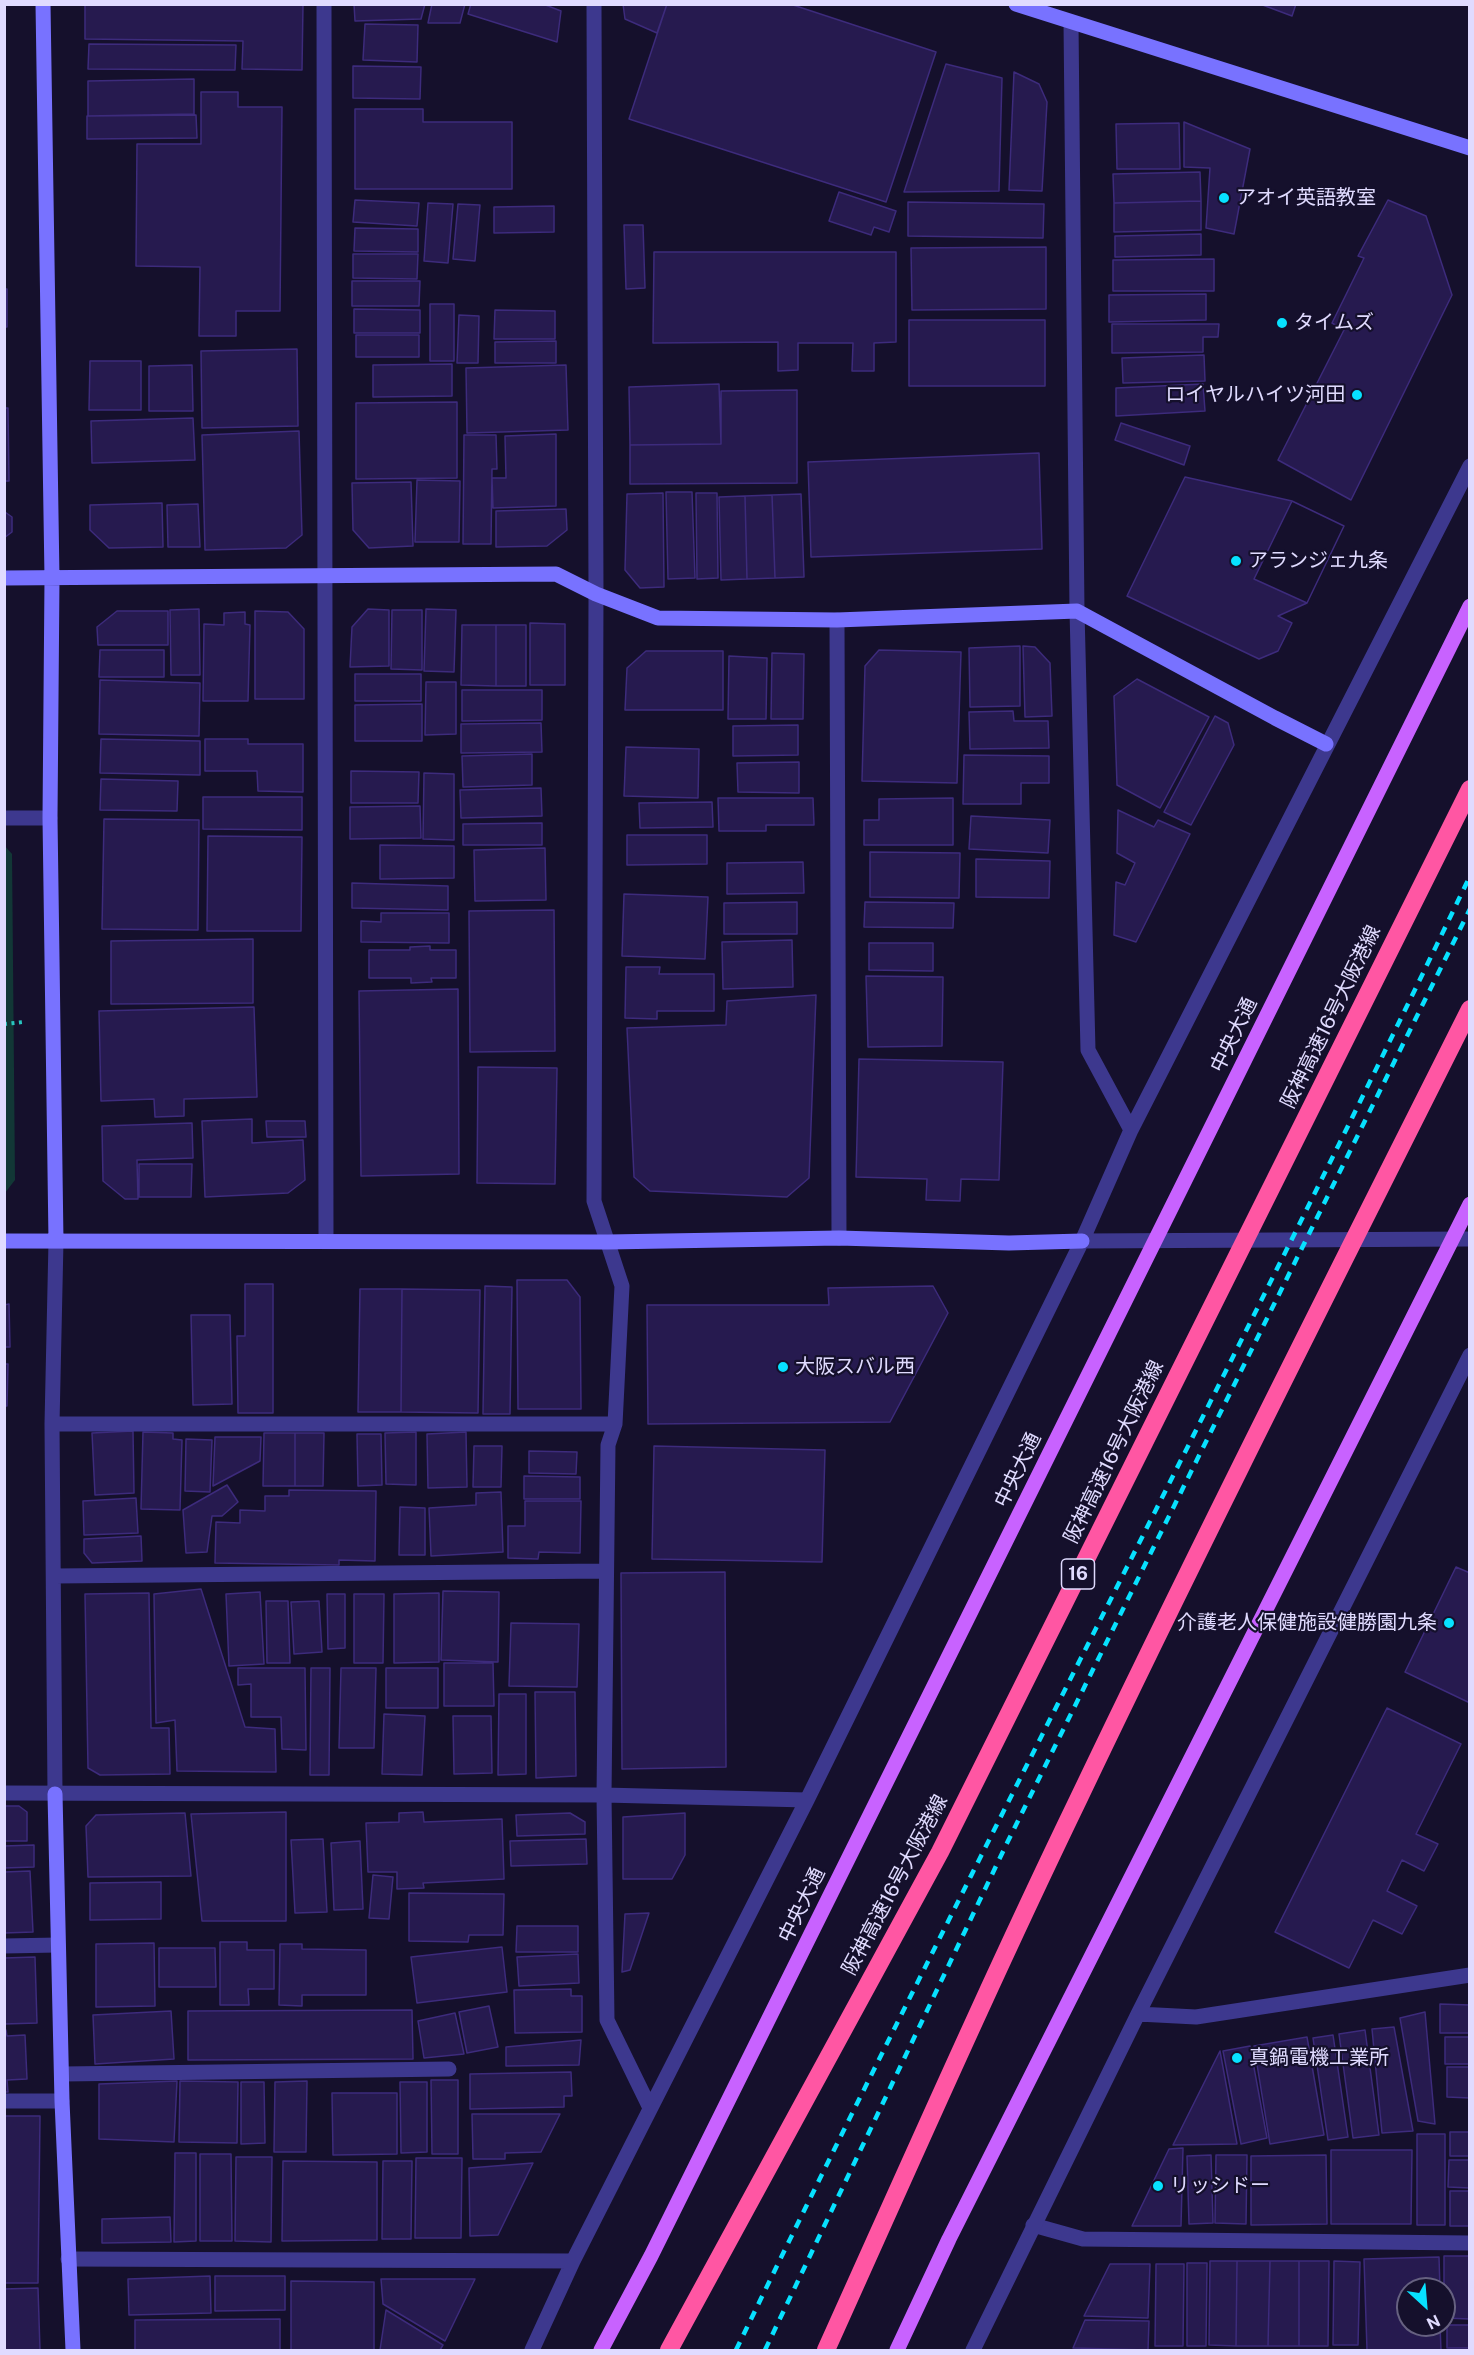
<!DOCTYPE html>
<meta charset="utf-8">
<style>
body{margin:0}
#map{position:relative;width:1474px;height:2355px;overflow:hidden;background:#15102c;font-family:"Public Sans",sans-serif}
canvas{display:block}
.frame{position:absolute;inset:0;border:6px solid #e0dbff;pointer-events:none}
.north{position:absolute;left:1396px;top:2277px;width:60px;height:60px;box-sizing:border-box;background:#15102c;border:2px solid #666180;border-radius:50%;rotate:154deg;font-size:16px;font-weight:700;line-height:24px;text-align:center;color:#e0dbff}
.north::after{content:'';display:block;margin:auto;width:21px;height:27px;background:#07e1ff;clip-path:polygon(50% 0,100% 100%,50% 72%,0 100%)}
</style>
<div id="map">
<canvas width="1474" height="2355"></canvas>
<div class="frame"></div>
<div class="north">N</div>
</div>
<script>
const ctx = document.querySelector('canvas').getContext('2d');
ctx.lineJoin = 'round';
function fillPath(path, color) { ctx.fillStyle = color; ctx.fill(path, 'evenodd'); }
function trace(path, color, width, dash) { ctx.strokeStyle = color; ctx.lineWidth = width; ctx.lineCap = dash ? 'butt' : 'round'; ctx.setLineDash(dash || []); ctx.stroke(path); }
function drawText(font, color, halo, rows, align = 'center') {
  ctx.font = font + ' "Public Sans","Noto Sans JP",sans-serif'; ctx.lineWidth = 4.5; ctx.setLineDash([]); ctx.textBaseline = 'middle'; ctx.strokeStyle = halo; ctx.fillStyle = color; for (const [text, x, y, turn = 0] of rows) {
    ctx.save(); ctx.translate(x, y); ctx.rotate((+turn || 0) * Math.PI / 180); ctx.textAlign = isNaN(turn) ? turn : align; if (halo) ctx.strokeText(text, 0, 0); ctx.fillText(text, 0, 0); ctx.restore();
  }
}
fillPath(new Path2D(`
 M4 845 12 854 15 1180 5 1193Z`), '#123736');
const building = new Path2D(`
 M85 4H303L302 70 242 69 243 41 85 39Z
 M354 4H425L421 19 355 21Z
 M432 4H465L460 23H428Z
 M471 4H543L561 11 557 42 468 14Z
 M623 4H667L657 33 625 19Z
 M667 4H790L936 52 886 202 629 119Z
 M1260 4H1296L1292 16Z
 M365 24 418 25 417 62 363 60Z
 M89 44 236 45 235 70 88 69Z
 M946 64 1002 78 999 191 904 192Z
 M353 66 421 67 420 99 353 98Z
 M1014 72 1039 84 1047 102 1042 191 1009 190Z
 M194 79V114L88 116V81Z
 M201 92H238V107H282L280 311H236V336H199L200 267 136 266 137 144H201Z
 M355 109H423V122H512V189H355Z
 M196 115 197 138 87 139V116Z
 M1184 122 1250 149 1234 234 1206 228 1210 168 1184 167Z
 M1179 123 1180 169H1117L1116 124Z
 M1200 172 1201 201 1114 203 1113 174Z
 M839 192 896 211 889 232 874 227 871 235 829 221Z
 M355 200 419 203 417 226 353 222Z
 M1388 200 1426 216 1452 295 1351 500 1278 460 1344 330 1332 323 1364 258 1358 256Z
 M1201 201V230L1114 232V203Z
 M908 202 1044 204 1043 238 908 236Z
 M428 203 453 204 448 263 424 261Z
 M458 204 480 205 475 261 453 259Z
 M554 206V232L494 233V207Z
 M624 225H643L645 288 626 289Z
 M355 228 418 229V252L354 251Z
 M1201 234V255L1115 257V236Z
 M1046 247V309L912 310 911 248Z
 M654 252H896V342L874 343V371H852L853 343H798V370L778 371V342L653 343Z
 M353 254H418L417 279 353 278Z
 M1214 259V291H1113V260Z
 M352 281H420L419 306H352Z
 M4 289H7V327H4Z
 M1206 294V320L1109 322V295Z
 M430 304H454V361H430Z
 M354 309 420 310V333H354Z
 M495 310 555 311V339H494Z
 M459 315 479 316 478 363H457Z
 M909 320H1045V386H909Z
 M1112 324H1219L1218 337H1203V352L1112 353Z
 M356 335H419V357H356Z
 M556 341V363H495V342Z
 M297 349 298 426 202 428 201 351Z
 M1204 355 1205 381 1123 383 1122 358Z
 M90 361H141V410H89Z
 M452 364V396L373 397V365Z
 M192 365 193 411H149V366Z
 M566 365 568 430 467 433 466 368Z
 M719 384 721 444 630 445 629 387Z
 M1203 384 1205 411 1116 416V388Z
 M797 390V483L630 484V445L721 444V391Z
 M457 402V478L356 479V403Z
 M4 408H8L9 481H4Z
 M193 418 195 460 92 463 91 421Z
 M1121 423 1190 446 1184 465 1115 440Z
 M299 431 302 535 286 548 205 550 202 435Z
 M556 434V506L493 508 492 478H506L505 436Z
 M464 435H496L497 469H492L491 544H463Z
 M1039 453 1042 549 811 557 808 462Z
 M1185 477 1292 501 1344 526 1307 603 1278 616 1292 623 1278 651 1259 659 1127 596Z
 M417 480 460 481 459 542H415Z
 M411 482 413 546 369 548 353 530 352 483Z
 M666 492H692L695 578 668 579Z
 M663 493 664 587 640 588 625 570 627 494Z
 M696 493H717L718 578 697 579Z
 M801 494 804 577 775 578 772 495Z
 M772 495 775 578 747 579 745 496Z
 M745 496 747 579 721 580 719 497Z
 M4 500 5 512 12 517V532L4 538Z
 M1292 501 1344 526 1307 603 1254 579Z
 M162 503 163 547 109 548 90 530V505Z
 M198 504 200 547H168L167 505Z
 M566 509 567 530 547 546 496 547V511Z
 M199 609 200 675H171L170 610Z
 M368 609 389 610V666L350 667 352 627Z
 M426 609 456 610 454 672 424 671Z
 M392 610H422V670L391 669Z
 M117 611H168V645H98L97 627Z
 M255 611 288 612 304 629V699H255Z
 M245 612V624L250 625 248 701H203L204 624 224 625V613Z
 M530 623 565 624V685H530Z
 M462 625H496V686L461 685Z
 M496 625H526V686H496Z
 M1020 646V706L970 707 969 648Z
 M1023 646 1035 647 1050 663 1052 716 1025 717Z
 M100 650H164V677H99Z
 M879 650 961 652 957 783 862 781 865 666Z
 M646 651H723V710H625L627 668Z
 M772 653 804 654 803 719H771Z
 M729 656 767 658 766 719H728Z
 M355 674H421V701H355Z
 M1137 679 1209 717 1160 808 1117 785 1114 696Z
 M100 680 200 683 199 736 99 734Z
 M426 682H456V734L425 735Z
 M462 690H542V720L462 721Z
 M422 704V741H355V705Z
 M1013 711 1014 721H1048L1049 748 970 749 969 712Z
 M1215 716 1228 723 1234 745 1191 825 1164 812Z
 M541 723 542 752 461 753V724Z
 M798 725V755L733 756V726Z
 M101 739 200 741V775L100 773Z
 M205 739H248V744H303V792L258 791 257 771H205Z
 M626 747 699 749 698 798 624 796Z
 M532 754V785L463 787 462 756Z
 M964 755 1049 756V783H1021V804H963Z
 M799 762V793L738 792 737 763Z
 M351 771 419 772 418 803H351Z
 M424 773 454 774V840L423 839Z
 M101 779 178 781 177 811 100 810Z
 M541 788 542 816 461 818 460 790Z
 M203 797H302V830L203 829Z
 M718 798H813L814 825H766V831H719Z
 M953 798V845H864V820H879V799Z
 M712 802 713 827 640 828 639 803Z
 M420 806 421 838 350 839V807Z
 M1118 810 1154 827 1158 820 1190 834 1136 942 1114 935 1116 882 1125 885 1135 863 1117 853Z
 M971 816 1050 820 1048 853 969 849Z
 M104 819 199 820 198 930 102 929Z
 M542 823V845H463V824Z
 M627 835H707V864L627 865Z
 M208 836 302 837 301 931H207Z
 M380 845 454 846V878L380 879Z
 M545 848 546 900 475 901 474 850Z
 M870 852 960 853 959 898 870 897Z
 M976 859 1050 861 1049 898 976 897Z
 M803 862 804 893 727 894V863Z
 M352 883 448 886V910L352 908Z
 M624 894 708 897 705 959 622 956Z
 M797 902V934H724V903Z
 M865 902 954 903 953 928 864 927Z
 M554 910 555 1051 470 1052 469 911Z
 M381 913H449V943L361 942V921L381 922Z
 M253 939V1003L111 1004V941Z
 M792 940 793 987 723 989 722 942Z
 M869 943H933V971L869 970Z
 M430 946V950H456V978H431L432 982 411 983V978H369V950H410V947Z
 M626 967H660L659 974H714V1011H657V1019L625 1018Z
 M866 976 943 977 942 1046 868 1047Z
 M458 989 459 1174 361 1176 359 991Z
 M816 995 809 1178 787 1197 650 1191 634 1177 627 1028 726 1025 727 1001Z
 M254 1007 257 1097 184 1099V1116L155 1117 154 1099 101 1101 99 1011Z
 M859 1059 1003 1062 999 1180 961 1179 960 1201 926 1200 927 1179 856 1177Z
 M478 1067 557 1068 555 1184 477 1183Z
 M252 1119V1143L303 1140 305 1180 288 1193 205 1197 202 1121Z
 M266 1121H305L306 1137H267Z
 M192 1123 193 1158 137 1160 138 1199H125L103 1181 102 1126Z
 M139 1164H192L191 1197H139Z
 M517 1280H567L580 1297 581 1409H518Z
 M245 1284H273V1413H238L237 1336H245Z
 M485 1286 512 1287 510 1414H483Z
 M933 1286 948 1313 890 1422 648 1424 647 1305H829L828 1288Z
 M360 1289H402L401 1412H358Z
 M402 1289 480 1290 478 1413 401 1412Z
 M9 1304 10 1347H4V1305Z
 M191 1315H230L232 1404 193 1405Z
 M4 1364H8L7 1406H4Z
 M133 1431 134 1493 95 1495 92 1433Z
 M143 1432 173 1433V1439L182 1440 180 1510 141 1509Z
 M416 1432V1485L386 1484 385 1433Z
 M466 1432 467 1487 428 1488 427 1434Z
 M264 1433H295V1486H263Z
 M295 1433H324L323 1486H295Z
 M357 1434H381L382 1485 358 1486Z
 M215 1437H261L260 1461 213 1486Z
 M186 1439 212 1440 210 1492 185 1491Z
 M474 1446H502L501 1487H473Z
 M654 1446 825 1450 822 1562 652 1559Z
 M529 1451 577 1452 576 1474 529 1473Z
 M524 1476 580 1477V1499H524Z
 M227 1485 238 1502 222 1516H212L207 1552 186 1553 183 1510Z
 M289 1490 376 1491 375 1561 339 1560V1565L215 1563 216 1522 240 1523V1510L265 1511V1496H289Z
 M501 1492 503 1552 431 1556 429 1508 476 1505V1493Z
 M136 1498 138 1533 84 1535 83 1501Z
 M525 1501H581L580 1553 539 1552 538 1559 508 1558V1526H525Z
 M400 1507 425 1508V1555H399Z
 M141 1536 142 1561 92 1563 84 1553V1539Z
 M1456 1567 1470 1573V1703L1405 1672Z
 M725 1572 726 1767 622 1769 621 1573Z
 M201 1589 245 1727 275 1729 276 1772 177 1771 175 1720 156 1723 154 1594Z
 M443 1591 499 1592 498 1662 441 1660Z
 M260 1592 264 1664 229 1666 226 1594Z
 M149 1593 151 1728H169L170 1774 100 1775 88 1768 85 1594Z
 M439 1593V1662L394 1663V1594Z
 M327 1594H345V1648L328 1649Z
 M354 1594H384L383 1663H354Z
 M266 1601H288L290 1663H267Z
 M319 1601 322 1652 294 1654 291 1602Z
 M511 1623 579 1624 577 1687 509 1686Z
 M444 1663H493L494 1706H444Z
 M238 1668H305L306 1750 282 1749 281 1717H251V1684L238 1685Z
 M311 1668H330L329 1775H310Z
 M341 1668H376L374 1748H339Z
 M386 1668H438V1708H386Z
 M535 1692H575L576 1776 536 1778Z
 M499 1694H526V1774L498 1775Z
 M1387 1708 1461 1744 1416 1834 1438 1844 1424 1871 1402 1860 1387 1891 1417 1906 1402 1934 1373 1920 1349 1968 1275 1932Z
 M384 1714 425 1716 422 1775 382 1774Z
 M453 1716H491L492 1773 454 1774Z
 M4 1806H19L27 1812V1841H4Z
 M286 1812V1921H202L191 1814Z
 M423 1812 424 1822 502 1819 504 1879 423 1883 424 1888 397 1889V1872H368L366 1823 399 1822V1813Z
 M185 1813 191 1876 88 1877 86 1826 96 1815Z
 M570 1813 585 1822V1834L517 1836 516 1815Z
 M685 1813V1855L672 1879H623V1817Z
 M323 1839 327 1912 295 1913 291 1840Z
 M586 1839 587 1864 511 1866 510 1841Z
 M360 1841 363 1909 334 1910 331 1843Z
 M34 1845V1867L4 1868V1846Z
 M30 1871 33 1932 4 1933V1872Z
 M373 1875 393 1877 389 1919 369 1918Z
 M161 1882V1919L90 1920V1883Z
 M409 1893 504 1894 503 1935H469L468 1942 409 1941Z
 M649 1913 630 1970 622 1972 625 1914Z
 M517 1926H578V1952H516Z
 M220 1942H247V1950H274V1989H248L249 2005H220Z
 M154 1943 155 2006 96 2007V1944Z
 M280 1944H302V1949L366 1950V1995H302V2006L279 2005Z
 M502 1947 507 1992 417 2003 411 1957Z
 M159 1948H215L216 1987H159Z
 M578 1954 579 1983 519 1986 517 1957Z
 M35 1957 37 2023 4 2024V1958Z
 M571 1989V1996H582V2032L515 2033 514 1990Z
 M1440 2004 1470 2005V2033H1440Z
 M489 2006 498 2047 467 2053 459 2012Z
 M412 2010 413 2059 188 2060V2011Z
 M171 2011 174 2059 95 2064 93 2015Z
 M1425 2012 1435 2124 1418 2121 1400 2018Z
 M455 2013 464 2054 424 2058 418 2021Z
 M1394 2027 1413 2131 1382 2133 1372 2029Z
 M4 2030H6L7 2036 25 2035 27 2079 7 2080 8 2092H4Z
 M1365 2030 1379 2135 1353 2138 1339 2034Z
 M1333 2035 1348 2137 1328 2140 1313 2038Z
 M1307 2037 1324 2135 1270 2144 1254 2046Z
 M1445 2037H1470V2064H1445Z
 M581 2040 579 2065 506 2066V2047Z
 M1250 2046 1267 2138 1241 2144 1223 2051Z
 M1220 2051 1237 2144 1173 2145Z
 M1447 2067H1470V2098L1447 2097Z
 M571 2072 572 2096H564V2107L470 2109V2074Z
 M431 2080H458V2154H432Z
 M177 2081 174 2142 99 2139V2084Z
 M180 2081 238 2082 237 2143 179 2142Z
 M307 2081 306 2152H274L275 2082Z
 M241 2082H264L265 2143 241 2144Z
 M400 2082H427V2152L401 2153Z
 M332 2093H397V2154L333 2155Z
 M472 2114H560L541 2152 505 2153V2159H473Z
 M4 2116H40L38 2283H4Z
 M1450 2132H1470V2156H1450Z
 M1417 2134H1445V2225H1417Z
 M1183 2148 1181 2226H1132L1169 2149Z
 M1331 2150H1412L1411 2224H1331Z
 M175 2153H196V2241L174 2242Z
 M200 2154H231L232 2241H200Z
 M1211 2155 1213 2223 1189 2224 1187 2156Z
 M1216 2155H1247L1246 2224 1215 2223Z
 M1326 2155 1327 2224 1251 2225V2156Z
 M236 2157H272L271 2242 235 2241Z
 M416 2158H462L461 2238H415Z
 M1449 2160H1470V2188L1448 2187Z
 M283 2161 377 2162V2240L282 2241Z
 M383 2161H412L411 2239H382Z
 M533 2163 498 2235 470 2236 469 2168Z
 M1450 2191H1470V2226H1450Z
 M170 2217 171 2242 102 2243V2219Z
 M1444 2256H1470V2319L1444 2318Z
 M1439 2257 1440 2289H1408V2325H1440L1441 2350H1367L1364 2259Z
 M1210 2261H1237L1236 2346 1209 2345Z
 M1237 2261H1270L1268 2346H1236Z
 M1270 2261H1299V2346H1268Z
 M1299 2261H1329L1328 2346H1299Z
 M1334 2261 1360 2262 1358 2345H1333Z
 M1187 2263H1207L1206 2346H1187Z
 M1110 2264H1150L1148 2318 1084 2316Z
 M1156 2264H1184L1183 2346H1155Z
 M210 2276 211 2313 129 2315 128 2279Z
 M215 2276H285V2310L215 2311Z
 M381 2279H475L445 2341 383 2304Z
 M291 2281 374 2282V2350H291Z
 M38 2288 40 2350H4V2289Z
 M386 2310 443 2345 440 2350H380Z
 M280 2319V2350H135V2320Z
 M1085 2320 1149 2321 1148 2350 1073 2348Z
 M1447 2325H1470V2348H1447Z`);
fillPath(building, '#261a4f');
trace(building, '#3d2b7c', 1.5);
trace(new Path2D(`
 M4 1024 23 1022`), '#28c6bf', 4, [3, 4.5]);
trace(new Path2D(`
 M1033 2225 1083 2239 1470 2243`), '#3d388e', 15);
trace(new Path2D(`
 M324 4 326 1240
 M594 4 596 594 594 1201 622 1286 615 1424 608 1445 604 1795 607 2020 650 2108
 M1071 22 1077 611 1088 1050 1131 1130
 M837 620 839 1238
 M4 818H50
 M1082 1241 1470 1239
 M52 1424H615
 M54 1576 606 1571
 M4 1793 604 1795 807 1800
 M55 1794 52 1424 56 1241
 M4 1946 58 1945
 M1138 2014 1196 2017 1470 1975
 M63 2074 449 2069
 M4 2101H62
 M68 2259 573 2261
 M532 2350 573 2261 807 1800 1082 1241 1131 1130 1470 466
 M973 2350 1138 2014 1470 1355`), '#3d388e', 15);
trace(new Path2D(`
 M43 4 52 578 50 818 56 1241
 M1016 4 1470 148
 M4 578 556 574 596 594 658 618 837 620 1077 611 1275 718 1326 744
 M4 1241 608 1242 839 1238 1009 1243 1082 1241
 M55 1794 62 2101 73 2350`), '#7872ff', 15);
trace(new Path2D(`
 M601 2350 651 2256 1470 606
 M897 2350 949 2239 1470 1204`), '#c862ff', 15);
trace(new Path2D(`
 M669 2350 940 1852 1470 789
 M826 2350C909 2166 990 1982 1078 1800 1205 1534 1338 1272 1470 1009`), '#ff56a3', 18);
trace(new Path2D(`
 M736 2350C975 1857 1232 1371 1470 876
 M765 2350 1008 1841 1470 909`), '#07e1ff', 4.5, [9, 8]);
for (const [x, y, r, color] of [
 [1224,198,6,"#07e1ff"],
 [1282,323,6,"#07e1ff"],
 [1357,395,6,"#07e1ff"],
 [1236,561,6,"#07e1ff"],
 [783,1367,6,"#07e1ff"],
 [1449,1623,6,"#07e1ff"],
 [1237,2058,6,"#07e1ff"],
 [1158,2186,6,"#07e1ff"]
]) { const dot = new Path2D(); dot.arc(x, y, r, 0, 2 * Math.PI); ctx.fillStyle = color; ctx.fill(dot); trace(dot, '#15102c', 2); }
for (const [x, y, w] of [
 [1078,1574,33]
]) { const box = new Path2D(); box.roundRect(x - w / 2, y - 15, w, 30, 4.5); ctx.fillStyle = '#15102c'; ctx.fill(box); trace(box, '#e0dbff', 1.5); }
drawText('bold 18px', '#e0dbff', null, [
 ["16",1078,1574]
]);
drawText('20px', '#e0dbff', '#15102c', [
 ["アオイ英語教室",1236,198],
 ["タイムズ",1294,323],
 ["ロイヤルハイツ河田",1345,395,"right"],
 ["アランジェ九条",1248,561],
 ["大阪スバル西",795,1367],
 ["介護老人保健施設健勝園九条",1437,1623,"right"],
 ["真鍋電機工業所",1249,2058],
 ["リッシドー",1170,2186]
], 'left');
drawText('20px', '#e0dbff', '#15102c', [
 ["阪神高速16号大阪港線",1331,1017,-64],
 ["中央大通",1234,1035,-64],
 ["阪神高速16号大阪港線",1114,1452,-64],
 ["中央大通",1018,1470,-64],
 ["阪神高速16号大阪港線",895,1885,-62],
 ["中央大通",802,1905,-64]
]);
</script>
